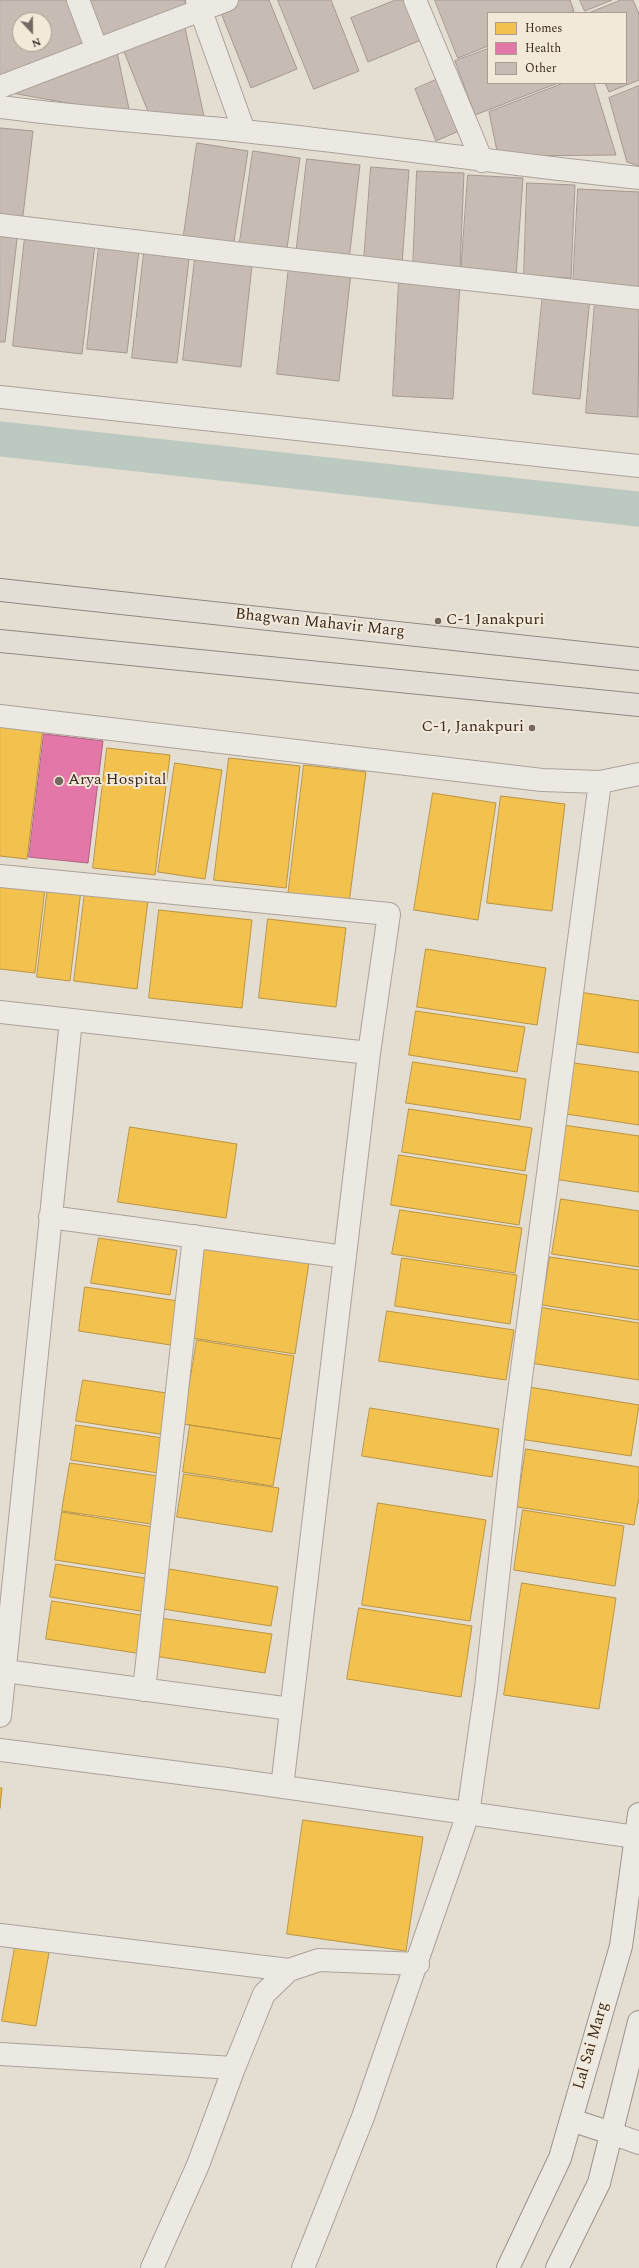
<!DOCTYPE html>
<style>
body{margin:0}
#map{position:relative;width:639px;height:2268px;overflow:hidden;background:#e4ddd2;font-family:Spectral,serif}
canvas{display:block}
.legend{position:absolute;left:487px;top:12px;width:140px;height:72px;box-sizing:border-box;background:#f3e9d9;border:1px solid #a89d90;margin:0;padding:5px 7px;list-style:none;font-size:12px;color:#382b22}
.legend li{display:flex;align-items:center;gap:8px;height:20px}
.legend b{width:20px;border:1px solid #a89d90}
.north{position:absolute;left:12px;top:12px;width:40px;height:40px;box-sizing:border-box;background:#f3e9d9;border:1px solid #a89d90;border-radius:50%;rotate:158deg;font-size:11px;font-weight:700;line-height:16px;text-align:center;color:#382b22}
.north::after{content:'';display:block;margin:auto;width:14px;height:18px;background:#746960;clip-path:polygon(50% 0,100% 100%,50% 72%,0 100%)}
</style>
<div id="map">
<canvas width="639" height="2268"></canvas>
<ul class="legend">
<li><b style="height:11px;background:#f2c14e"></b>Homes</li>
<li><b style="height:11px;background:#e377a8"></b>Health</li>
<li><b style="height:11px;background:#c7bcb3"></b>Other</li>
</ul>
<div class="north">N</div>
</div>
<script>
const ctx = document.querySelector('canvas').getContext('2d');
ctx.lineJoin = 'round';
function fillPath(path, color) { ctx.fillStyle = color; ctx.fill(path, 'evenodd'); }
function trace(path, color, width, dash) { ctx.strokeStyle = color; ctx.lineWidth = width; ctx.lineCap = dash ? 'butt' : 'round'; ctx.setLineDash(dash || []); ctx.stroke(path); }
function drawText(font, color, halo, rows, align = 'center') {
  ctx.font = font + ' Spectral,serif'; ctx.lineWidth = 4; ctx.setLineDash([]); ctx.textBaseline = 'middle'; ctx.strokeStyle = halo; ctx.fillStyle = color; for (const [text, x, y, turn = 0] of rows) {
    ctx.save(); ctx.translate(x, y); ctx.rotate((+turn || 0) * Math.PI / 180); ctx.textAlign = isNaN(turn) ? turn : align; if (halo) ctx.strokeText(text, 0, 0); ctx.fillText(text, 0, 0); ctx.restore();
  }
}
const homes = new Path2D(`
 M0 723 43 728 27 859 0 856Z
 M107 748 170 755 155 875 93 868Z
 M229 758 300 766 286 888 214 880Z
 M175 763 222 770 205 879 158 872Z
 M304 765 366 772 349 903 288 896Z
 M433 793 496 803 478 920 414 910Z
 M501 796 565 804 552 911 487 903Z
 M0 882 45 888 35 973 0 969Z
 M48 886 81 890 70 981 37 977Z
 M85 892 148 900 137 989 74 981Z
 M159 910 252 920 242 1008 149 998Z
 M268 919 346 928 336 1007 259 998Z
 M426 949 546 968 537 1025 417 1007Z
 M579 992 639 1001V1053L571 1043Z
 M416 1011 525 1027 517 1072 409 1055Z
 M413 1062 526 1079 520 1120 406 1103Z
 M574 1063 639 1072V1125L566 1114Z
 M409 1109 532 1128 525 1171 402 1152Z
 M563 1125 639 1136V1192L554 1179Z
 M130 1127 237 1144 226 1218 118 1202Z
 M399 1155 527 1175 519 1225 391 1205Z
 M561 1199 639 1211V1267L552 1254Z
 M400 1210 522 1228 515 1273 392 1254Z
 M99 1238 177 1250 170 1295 91 1283Z
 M202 1240 310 1256 295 1354 186 1337Z
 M550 1257 639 1270V1320L542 1305Z
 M402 1258 517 1275 510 1324 395 1306Z
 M85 1287 185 1302 177 1346 79 1331Z
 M532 1306 639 1323V1380L524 1362Z
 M387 1311 514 1330 506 1380 379 1361Z
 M197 1340 294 1356 281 1439 183 1424Z
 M83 1380 173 1394 166 1435 76 1421Z
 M529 1387 639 1405 631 1456 520 1439Z
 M370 1408 499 1429 492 1477 362 1456Z
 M76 1425 163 1438 158 1473 71 1460Z
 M190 1425 281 1439 273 1486 183 1472Z
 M526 1449 639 1467V1497L634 1525 517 1507Z
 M70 1463 165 1477 158 1525 62 1511Z
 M184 1474 279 1488 272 1532 177 1517Z
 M378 1503 486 1520 470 1621 362 1605Z
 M523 1510 624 1526 615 1586 514 1570Z
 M62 1512 160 1528 153 1575 55 1560Z
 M56 1564 151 1579 146 1612 50 1597Z
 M169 1569 278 1587 271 1626 163 1609Z
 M522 1583 616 1598 599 1709 504 1695Z
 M52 1601 148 1616 142 1654 46 1639Z
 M359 1608 472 1626 461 1697 347 1679Z
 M160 1618 272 1634 265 1673 154 1656Z
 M0 1788H2L0 1808Z
 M303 1820 423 1837 406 1951 287 1934Z
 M16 1941 50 1947 36 2026 2 2021Z`);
fillPath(homes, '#f2c14e');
trace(homes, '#ba9441', 1);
const health = new Path2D(`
 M44 734 103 741 88 863 29 857Z`);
fillPath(health, '#e377a8');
trace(health, '#b06080', 1);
trace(new Path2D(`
 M0 439 639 509`), '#bcc9c0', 35);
const building = new Path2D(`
 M0 0H72L89 42 0 77ZM20 20H44V44H20Z
 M80 0H184L187 6 97 42Z
 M239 0H269L297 69 251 88 219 8Z
 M278 0H331L359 71 314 89Z
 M396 0H405L421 40 368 62 351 18Z
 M435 0H570L574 11 570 13H488V46L458 58Z
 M580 0H612L585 11Z
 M621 0H633L639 14V80L609 92 605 83H626V13H589Z
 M184 23 205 121 149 114 123 49Z
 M488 49V83H558L475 115 455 61Z
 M117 52 130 114 6 92Z
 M438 79 459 131 436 141 415 89Z
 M564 83H594L616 155 498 156 489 112Z
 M639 86V166L627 162 609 98Z
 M0 128 33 131 22 224 0 222Z
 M197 143 248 151 233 248 183 241Z
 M253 151 300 158 286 255 239 248Z
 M307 159 360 165 349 260 296 255Z
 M371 167 409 170 402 264 364 261Z
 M417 171 464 173 460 270 413 268Z
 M468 175 523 178 516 277 461 274Z
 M527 183 575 185 571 278 524 276Z
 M578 189 639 192V290L573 286Z
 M0 229 18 231 5 342H0Z
 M25 237 95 244 82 354 13 346Z
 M99 246 139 250 127 353 87 349Z
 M144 253 189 259 177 363 132 358Z
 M195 259 252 265 241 367 183 360Z
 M289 266 351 273 339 381 277 374Z
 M399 280 460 283 453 399 393 396Z
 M543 293 590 298 580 399 533 394Z
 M595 302 639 306 638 417 586 413Z`);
fillPath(building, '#c7bcb3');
trace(building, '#a49991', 1);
const street = new Path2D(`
 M78 0 97 50
 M197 0 244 131
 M415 0 482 161
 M0 87 227 0
 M0 107C81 118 163 123 244 131 376 145 507 164 639 178
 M0 225 233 253 639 298
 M0 397 639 466
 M0 716 542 780 600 782 639 774
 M0 876 389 914 369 1053 0 1012
 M50 1217 345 1257
 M5 1671 291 1709
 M144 1690 194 1236
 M0 1716 71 1020
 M0 1750 227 1779 636 1837
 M282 1787 369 1053
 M0 1935 289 1970
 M0 2054 234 2068 198 2165 152 2268
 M234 2068 264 1994 289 1970 319 1960 418 1964
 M611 2133 639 2143
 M303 2268 363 2117 468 1814 486 1688 514 1430 600 782`);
const secondary = new Path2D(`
 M571 2120 611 2133
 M508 2268 560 2158 621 1946 639 1814
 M557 2268 599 2183 639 2022`);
const primary = new Path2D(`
 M0 590 639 659
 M0 641 639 705`);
trace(street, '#aaa29a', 24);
trace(secondary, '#99928a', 24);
trace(primary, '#8f8881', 24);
trace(street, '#ece9e2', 22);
trace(secondary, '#ece9e2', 22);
trace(primary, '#e3ded5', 22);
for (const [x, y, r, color] of [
 [438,621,4,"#746960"],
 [532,728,4,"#746960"],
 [59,781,5,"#746960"]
]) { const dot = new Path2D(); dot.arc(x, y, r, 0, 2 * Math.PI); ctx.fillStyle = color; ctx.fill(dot); trace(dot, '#f3e9d9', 1.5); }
drawText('16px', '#382b22', '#f3e9d9', [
 ["C-1 Janakpuri",446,621],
 ["C-1, Janakpuri",524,728,"right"],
 ["Arya Hospital",68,781]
], 'left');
drawText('16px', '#382b22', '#f3e9d9', [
 ["Bhagwan Mahavir Marg",320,624,6],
 ["Lal Sai Marg",592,2046,-74]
]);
</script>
